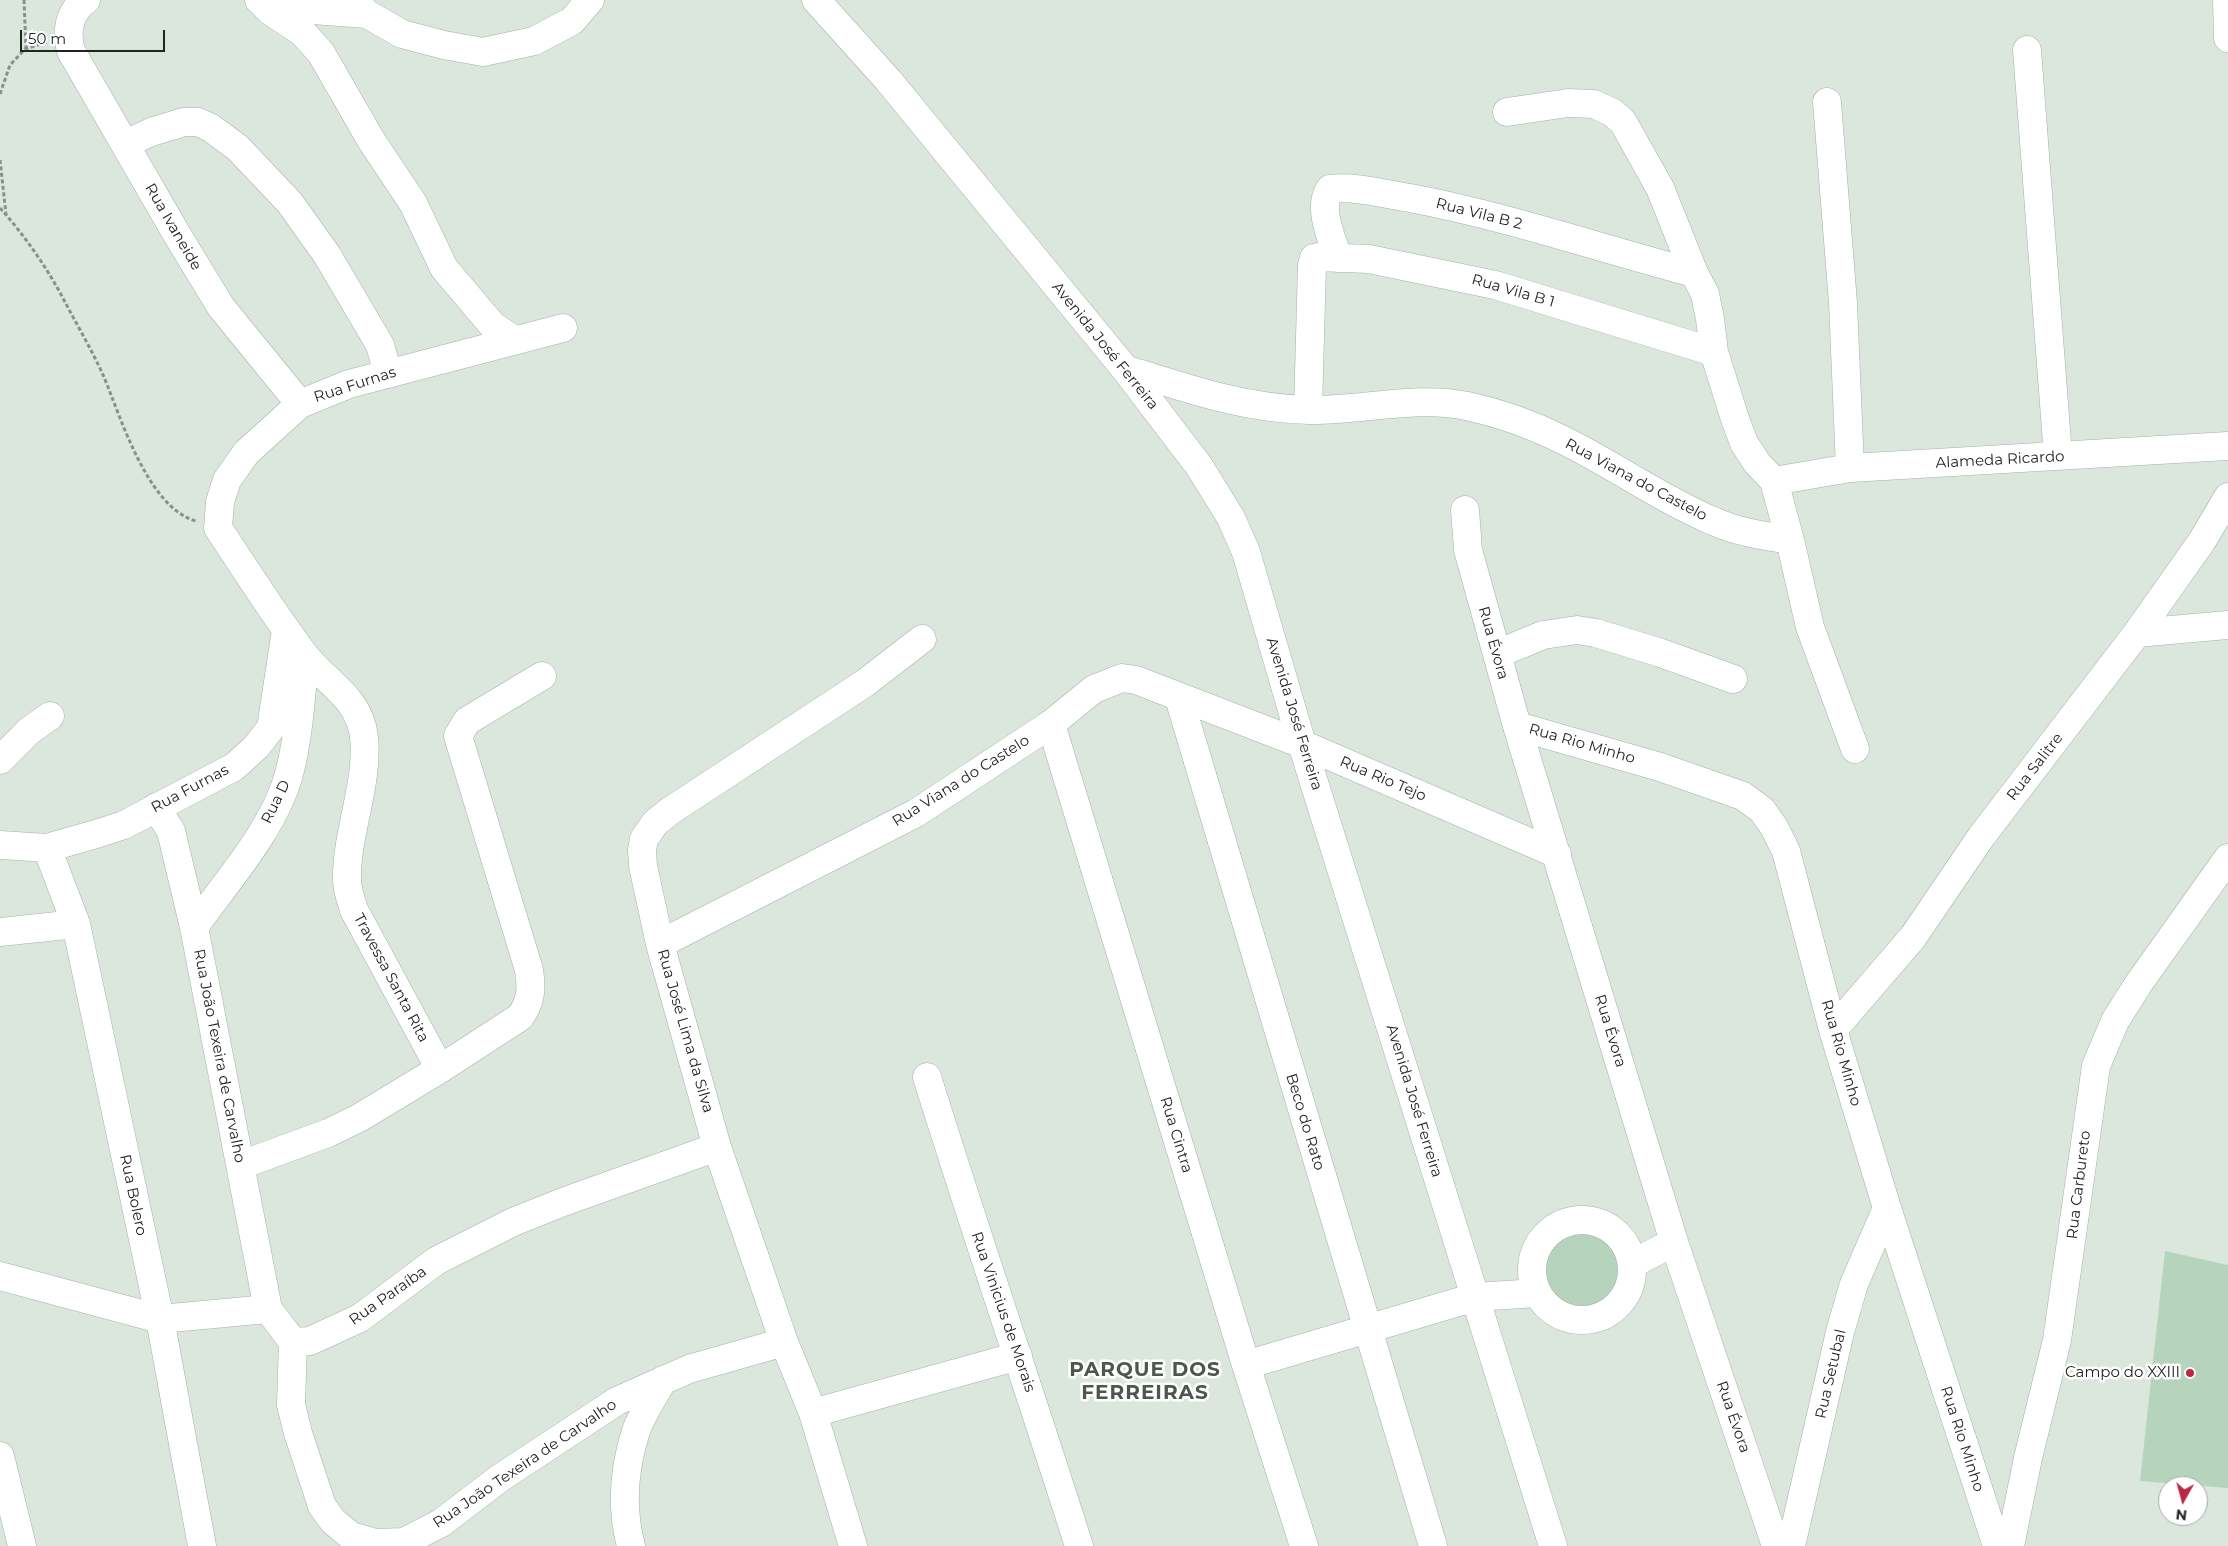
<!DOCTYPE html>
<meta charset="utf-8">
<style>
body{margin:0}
#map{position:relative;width:2228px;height:1546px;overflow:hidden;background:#dbe6dd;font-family:Montserrat,sans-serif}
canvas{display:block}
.north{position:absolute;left:2158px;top:1476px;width:50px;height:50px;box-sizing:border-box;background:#fff;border:1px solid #a6a8a7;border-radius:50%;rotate:187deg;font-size:14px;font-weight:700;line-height:20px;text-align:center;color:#212522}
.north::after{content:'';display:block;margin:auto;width:18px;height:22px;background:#ba2843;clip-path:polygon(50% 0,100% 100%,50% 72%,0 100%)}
.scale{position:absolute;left:20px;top:30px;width:145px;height:22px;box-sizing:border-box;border:2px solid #212522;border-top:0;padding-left:6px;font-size:15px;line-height:18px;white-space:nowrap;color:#212522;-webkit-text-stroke:4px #fff;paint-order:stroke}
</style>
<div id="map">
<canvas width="2228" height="1546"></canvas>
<div class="north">N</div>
<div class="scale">50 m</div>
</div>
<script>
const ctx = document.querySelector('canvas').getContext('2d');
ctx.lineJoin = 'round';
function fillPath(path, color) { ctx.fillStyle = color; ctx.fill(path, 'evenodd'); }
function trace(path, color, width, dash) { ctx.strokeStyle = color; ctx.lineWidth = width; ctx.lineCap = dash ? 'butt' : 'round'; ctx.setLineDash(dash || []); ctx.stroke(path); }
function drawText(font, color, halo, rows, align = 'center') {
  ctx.font = font + ' Montserrat,sans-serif'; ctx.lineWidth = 5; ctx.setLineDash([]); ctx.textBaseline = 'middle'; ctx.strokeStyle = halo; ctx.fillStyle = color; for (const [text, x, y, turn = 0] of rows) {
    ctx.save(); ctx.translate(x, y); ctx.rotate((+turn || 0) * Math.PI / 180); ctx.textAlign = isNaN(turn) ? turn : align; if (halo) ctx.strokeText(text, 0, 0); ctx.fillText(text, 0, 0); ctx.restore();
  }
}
fillPath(new Path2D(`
 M1540 1270a43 43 0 1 1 86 0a43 43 0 1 1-86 0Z
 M2165 1251 2228 1265V1488L2140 1481Z`), '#b5d4bb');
const minor = new Path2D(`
 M86 0C68 12 66 33 71 51L176 233 221 307 300 404
 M259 0 312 10 367 14
 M260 0 270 11 302 32 321 53 371 140 413 203 444 268 493 326 514 340
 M354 0 367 14 402 34 444 45 483 52 534 41 572 21 590 0
 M816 0 888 80 1125 369 1199 466 1231 518 1246 552 1302 744 1553 1546
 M2227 0 2228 38
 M2027 50 2058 456
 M1827 102 1843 303 1850 468
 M126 144 151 132 184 122H198L211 128 238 148 290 203 327 255 380 345 388 374
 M1338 258C1332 239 1317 207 1330 189 1356 186 1385 194 1410 198 1506 216 1599 248 1694 273
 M1125 369C1185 388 1245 409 1309 410 1359 411 1419 395 1467 406 1500 413 1533 425 1563 440 1614 465 1661 499 1713 521 1737 532 1764 536 1790 540L1774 481 1757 463 1744 443 1735 419 1714 352 1710 319 1705 294 1694 273 1660 188 1623 122 1613 113 1594 104 1568 103 1507 112
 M1308 410 1312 265 1314 258 1318 257 1369 259 1495 285 1714 352
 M1774 481 1850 468 2228 446
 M1465 510 1468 550 1517 726 1674 1242 1776 1546
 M1790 540 1810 627 1855 749
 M2137 633 2228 625
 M1497 654 1543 635 1577 630 1596 633 1661 653 1733 679
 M1179 698 1433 1546
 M1051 724 1246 1365 1304 1546
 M1517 726 1660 767 1743 796 1762 810 1774 827 1786 851 1833 1030 1887 1208 1997 1546
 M0 760 29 731 50 716
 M156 807 171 831 194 927 268 1309
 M0 845 47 848 96 834 124 825 234 767 256 747 271 728 286 630
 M47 848 76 924 160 1319 202 1546
 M194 927C227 881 274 829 289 774 299 736 301 695 305 656
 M0 932 76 924
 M660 944 916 813 1051 724 1094 689 1122 678 1136 680 1302 744 1557 854
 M1833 1030 1913 937 1981 837 2137 633 2202 541 2228 497
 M440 1069 520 1017C531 1002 532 989 529 970L458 736 467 721 542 676
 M927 1077C976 1234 1029 1389 1079 1546
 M241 1165 328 1133 359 1118 440 1069 354 910C351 900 347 890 347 880 346 833 369 783 364 737 360 697 324 682 303 653 273 613 246 570 218 528L220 502 227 480 246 453 300 404 349 384 563 328
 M1532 1270a50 50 0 1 1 100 0a50 50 0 1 1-100 0Z
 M1632 1264 1674 1242
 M0 1276 160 1319 268 1309 293 1342 310 1341 360 1318 436 1261 513 1222 563 1202 717 1147
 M293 1342 291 1405 298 1433 322 1506 333 1521 351 1536 375 1543 404 1542 441 1523 500 1478 617 1401 689 1369 784 1342
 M1246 1365 1475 1297 1537 1293
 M813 1413 1018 1356
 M0 1456 22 1546
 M631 1546C621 1508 624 1468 636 1431 642 1414 654 1396 663 1380
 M853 1546 813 1413 784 1342 717 1147 660 944 643 866 642 850 644 839 655 823 670 811 865 683 922 639
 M1791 1546 1840 1332 1854 1284 1887 1208
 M2010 1546 2028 1458 2057 1340 2096 1066 2115 1021 2139 983 2228 858`);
trace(minor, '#a6b1a8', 29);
trace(new Path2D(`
 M24 0 26 48
 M0 94 10 65 25 49 47 42
 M0 160 6 214
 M0 208C25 236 48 269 65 302 78 327 93 352 104 377 121 418 148 508 196 521`), '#88908a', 3, [4, 2.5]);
trace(minor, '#fff', 28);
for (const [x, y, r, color] of [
 [2190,1373,5,"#ba2843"]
]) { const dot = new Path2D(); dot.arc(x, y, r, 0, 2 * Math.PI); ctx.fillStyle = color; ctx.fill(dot); trace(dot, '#fff', 2); }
drawText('15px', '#212522', '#fff', [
 ["Rua Vila B 2",1479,214,14],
 ["Rua Ivaneide",173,227,60],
 ["Rua Vila B 1",1513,291,16],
 ["Avenida José Ferreira",1105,346,51],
 ["Rua Furnas",355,385,-18],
 ["Alameda Ricardo",2000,460,-3],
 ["Rua Viana do Castelo",1636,480,28],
 ["Rua Évora",1493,643,74],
 ["Avenida José Ferreira",1294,714,73],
 ["Rua Rio Minho",1582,744,16],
 ["Rua Salitre",2035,767,-52],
 ["Rua Rio Tejo",1383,779,23],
 ["Rua Viana do Castelo",961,781,-32],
 ["Rua Furnas",190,789,-28],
 ["Rua D",276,802,-64],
 ["Travessa Santa Rita",391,978,62],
 ["Rua José Lima da Silva",685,1031,74],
 ["Rua Évora",1610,1031,73],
 ["Rua Rio Minho",1841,1053,74],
 ["Rua João Texeira de Carvalho",219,1056,79],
 ["Avenida José Ferreira",1414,1101,73],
 ["Beco do Rato",1305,1122,73],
 ["Rua Cintra",1176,1135,73],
 ["Rua Carbureto",2079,1185,-83],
 ["Rua Bolero",133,1195,78],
 ["Rua Paraíba",388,1296,-35],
 ["Rua Vinicius de Morais",1003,1312,71],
 ["Rua Setubal",1831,1374,-77],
 ["Rua Évora",1733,1417,71],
 ["Rua Rio Minho",1962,1439,72],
 ["Rua João Texeira de Carvalho",525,1464,-34]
]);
drawText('15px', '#212522', '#fff', [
 ["Campo do XXIII",2180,1373]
], 'right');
ctx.letterSpacing = '1px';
drawText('bold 20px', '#4d574f', '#fff', [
 ["PARQUE DOS",1145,1370],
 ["FERREIRAS",1145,1393]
]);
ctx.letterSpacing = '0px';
</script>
